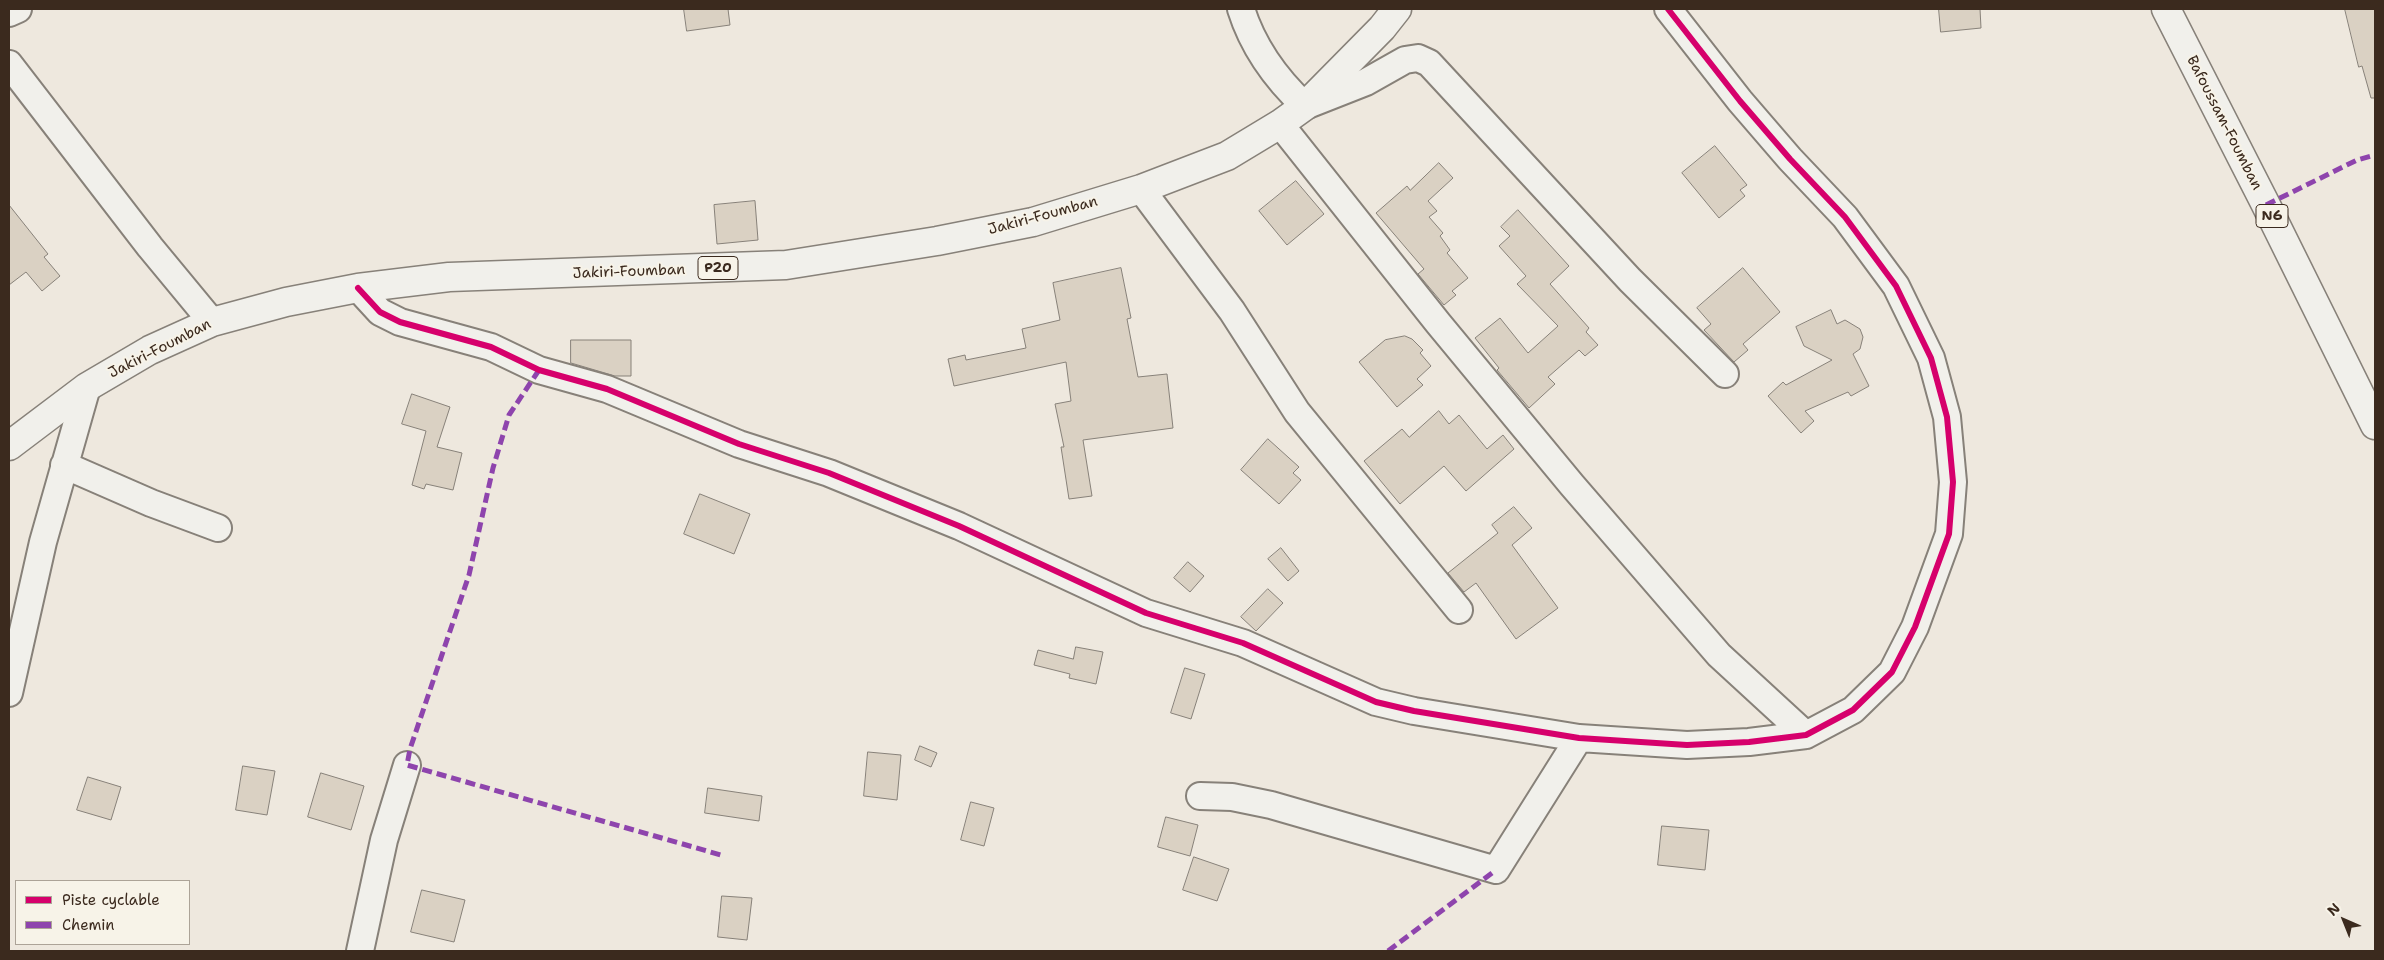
<!DOCTYPE html>
<style>
body{margin:0}
#map{position:relative;width:2384px;height:960px;overflow:hidden;background:#eee8de;font-family:"Shantell Sans",sans-serif}
canvas{display:block}
.frame{position:absolute;inset:0;border:10px solid #3b2a1e;pointer-events:none}
.legend{position:absolute;left:15px;top:880px;width:175px;height:65px;box-sizing:border-box;background:#f7f3e8;border:1px solid #aca397;margin:0;padding:6px 9px;list-style:none;font-size:15px;color:#3b2a1e}
.legend li{display:flex;align-items:center;gap:10px;height:25px}
.legend b{width:25px;border:1px solid #aca397}
.north{position:absolute;left:2319px;top:895px;width:50px;height:50px;-webkit-text-stroke:4px #f7f3e8;paint-order:stroke;rotate:316deg;font-size:14px;font-weight:700;line-height:20px;text-align:center;color:#3b2a1e}
.north::after{content:'';display:block;margin:auto;width:18px;height:22px;background:#3b2a1e;clip-path:polygon(50% 0,100% 100%,50% 72%,0 100%)}
</style>
<div id="map">
<canvas width="2384" height="960"></canvas>
<div class="frame"></div>
<ul class="legend">
<li><b style="height:6px;background:#d6006c"></b>Piste cyclable</li>
<li><b style="height:6px;background:#8e44ad"></b>Chemin</li>
</ul>
<div class="north">N</div>
</div>
<script>
const ctx = document.querySelector('canvas').getContext('2d');
ctx.lineJoin = 'round';
function fillPath(path, color) { ctx.fillStyle = color; ctx.fill(path, 'evenodd'); }
function trace(path, color, width, dash) { ctx.strokeStyle = color; ctx.lineWidth = width; ctx.lineCap = dash ? 'butt' : 'round'; ctx.setLineDash(dash || []); ctx.stroke(path); }
function drawText(font, color, halo, rows, align = 'center') {
  ctx.font = font + ' "Shantell Sans",sans-serif'; ctx.lineWidth = 4; ctx.setLineDash([]); ctx.textBaseline = 'middle'; ctx.strokeStyle = halo; ctx.fillStyle = color; for (const [text, x, y, turn = 0] of rows) {
    ctx.save(); ctx.translate(x, y); ctx.rotate((+turn || 0) * Math.PI / 180); ctx.textAlign = isNaN(turn) ? turn : align; if (halo) ctx.strokeText(text, 0, 0); ctx.fillText(text, 0, 0); ctx.restore();
  }
}
const building = new Path2D(`
 M684 9H728L730 25 687 31Z
 M1939 9H1980L1981 28 1941 32Z
 M2345 9H2375V98H2371L2362 66 2359 67Z
 M1715 146 1747 185 1740 190 1745 196 1719 218 1682 173Z
 M1439 163 1453 178 1428 201 1437 211 1429 217 1443 233 1440 236 1450 250 1447 253 1468 278 1452 291 1456 295 1444 305 1418 274 1424 269 1376 213 1407 186 1410 190Z
 M1296 181 1324 214 1287 245 1259 211Z
 M755 201 758 240 717 244 714 205Z
 M9 205 48 254 44 257 60 276 42 291 26 272 9 285Z
 M1518 210 1569 266 1550 284 1589 328 1586 332 1598 345 1585 356 1579 350 1548 377 1555 384 1529 408 1497 370 1499 368 1475 338 1500 318 1528 353 1558 326 1517 284 1526 276 1499 246 1510 236 1501 227Z
 M1121 268 1131 318 1127 319 1138 377 1167 374 1173 428 1083 440 1092 496 1069 499 1061 447H1064L1055 404 1071 401 1066 362 954 386 948 359 965 355 966 360 1026 348 1022 329 1060 320 1053 283Z
 M1743 268 1780 312 1743 344 1748 350 1734 362 1704 330 1711 324 1697 308Z
 M1831 310 1837 324 1845 320 1860 329 1863 337 1860 349 1853 354 1869 386 1851 396 1848 392 1805 411 1814 421 1801 433 1768 396 1783 382 1786 385 1832 360 1804 346 1796 327Z
 M1405 336 1412 339 1423 350 1420 353 1431 366 1417 379 1423 385 1397 407 1359 362 1385 340Z
 M571 340H631V376H615L571 363Z
 M412 394 450 407 437 447 462 453 453 490 426 484 424 489 412 485 426 431 402 424Z
 M1439 411 1449 424 1459 415 1487 449 1503 435 1514 449 1466 491 1444 466 1400 504 1364 461 1402 429 1409 437Z
 M1268 439 1299 467 1293 473 1301 480 1279 504 1241 470Z
 M700 494 750 514 734 554 684 534Z
 M1514 507 1532 528 1512 545 1558 608 1516 639 1476 583 1464 592 1448 573 1498 533 1492 525Z
 M1281 548 1299 571 1288 581 1268 559Z
 M1188 562 1204 576 1190 592 1174 578Z
 M1268 589 1283 603 1256 631 1241 617Z
 M1076 647 1103 652 1096 684 1069 678 1070 674 1034 665 1038 650 1073 659Z
 M1185 668 1205 674 1191 719 1171 713Z
 M920 746 937 753 931 767 915 760Z
 M868 752 901 755 897 800 864 796Z
 M243 766 275 771 267 815 236 810Z
 M321 773 364 786 351 830 308 817Z
 M88 777 121 787 111 820 77 810Z
 M708 788 762 796 759 821 705 813Z
 M971 802 994 808 984 846 961 840Z
 M1166 817 1198 825 1190 856 1158 847Z
 M1662 826 1709 830 1705 870 1658 865Z
 M1194 857 1229 869 1217 901 1183 890Z
 M422 890 465 900 454 942 411 932Z
 M722 896 752 898 747 940 718 937Z`);
fillPath(building, '#dad1c3');
trace(building, '#878179', 1);
const minor = new Path2D(`
 M1241 9C1253 47 1276 79 1305 106L1366 82 1405 60 1418 58 1429 63 1630 280 1725 374
 M9 13 18 9
 M9 64 150 247 212 322
 M1280 124 1438 323 1572 485 1719 655 1806 735
 M1141 189 1232 311 1297 412 1459 610
 M358 288 380 312 400 322 491 347 539 370 607 389 739 444 829 473 959 526 1146 613 1243 643 1376 702 1414 711 1579 738 1687 745 1749 742 1806 735 1853 710 1892 672 1915 627 1949 534 1953 482 1947 417 1931 358 1896 286 1845 217 1790 159 1740 101 1668 9
 M64 465 151 503 218 528
 M9 693 43 542 87 387
 M1200 796 1232 797 1271 805 1496 870 1579 738
 M360 951 384 840 407 765`);
const major = new Path2D(`
 M9 446 87 387 150 350 212 322 286 302 358 288 449 277 786 265 937 241 1033 222 1141 189 1227 156 1280 124 1305 106 1382 28 1397 9`);
const highway = new Path2D(`
 M2166 9 2266 205 2375 425`);
trace(minor, '#878179', 30);
trace(major, '#878179', 31);
trace(highway, '#878179', 31);
trace(minor, '#f1f0eb', 26);
trace(major, '#f1f0eb', 28);
trace(highway, '#f1f0eb', 28);
trace(new Path2D(`
 M2266 205 2357 160 2375 155
 M539 370 509 415 493 468 469 575 410 749 407 765 721 855
 M1388 951 1496 870`), '#8e44ad', 5, [10, 5]);
trace(new Path2D(`
 M358 288 380 312 400 322 491 347 539 370 607 389 739 444 829 473 959 526 1146 613 1243 643 1376 702 1414 711 1579 738 1687 745 1749 742 1806 735 1853 710 1892 672 1915 627 1949 534 1953 482 1947 417 1931 358 1896 286 1845 217 1790 159 1740 101 1668 9`), '#d6006c', 6);
for (const [x, y, w] of [
 [2272,216,32],
 [718,268,40]
]) { const box = new Path2D(); box.roundRect(x - w / 2, y - 11.5, w, 23, 4); ctx.fillStyle = '#f7f3e8'; ctx.fill(box); trace(box, '#3b2a1e', 1); }
drawText('bold 14px', '#3b2a1e', null, [
 ["N6",2272,216],
 ["P20",718,268]
]);
drawText('15px', '#3b2a1e', '#f7f3e8', [
 ["Bafoussam-Foumban",2224,123,63],
 ["Jakiri-Foumban",1043,216,-15],
 ["Jakiri-Foumban",629,272,-2],
 ["Jakiri-Foumban",160,349,-27]
]);
</script>
